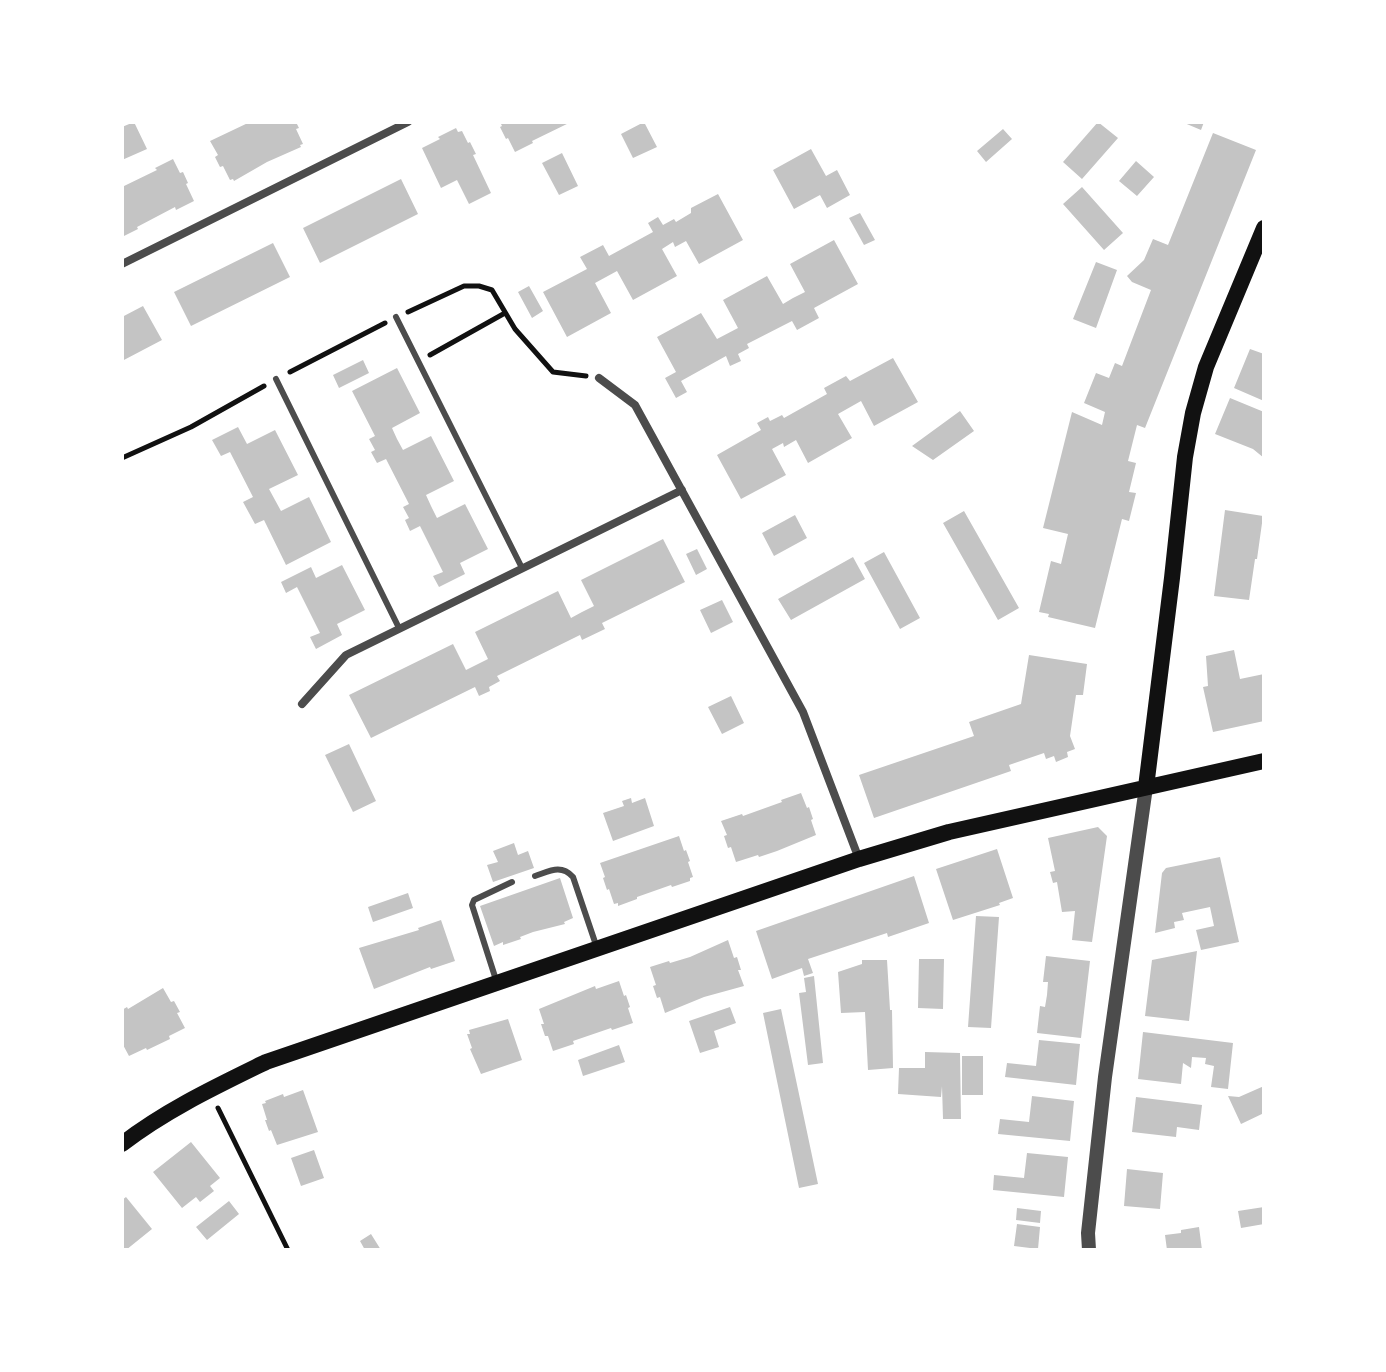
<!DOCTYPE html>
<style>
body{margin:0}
#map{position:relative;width:1386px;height:1372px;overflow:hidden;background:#fff;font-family:"Noto Serif",serif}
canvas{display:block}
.frame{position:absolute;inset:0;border:124px solid #fff;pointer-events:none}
</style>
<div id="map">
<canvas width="1386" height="1372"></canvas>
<div class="frame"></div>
</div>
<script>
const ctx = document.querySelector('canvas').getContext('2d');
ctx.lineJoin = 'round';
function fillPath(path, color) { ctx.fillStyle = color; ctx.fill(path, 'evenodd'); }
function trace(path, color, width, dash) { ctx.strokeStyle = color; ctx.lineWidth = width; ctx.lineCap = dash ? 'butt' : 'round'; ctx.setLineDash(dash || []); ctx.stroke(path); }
fillPath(new Path2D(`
 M134 122 147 149 122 160V127Z
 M250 122H296L299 128 296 129 303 144 300 145 301 147 267 162 234 181 233 179 230 180 223 166 220 167 215 157 218 155 210 141Z
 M500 122H571L532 141 533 143 515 152 508 138 506 139 500 127 502 126Z
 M644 122 657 147 633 158 621 134Z
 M1098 122 1118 138 1082 179 1063 162Z
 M1182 122H1204L1201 130Z
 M456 128 458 132 462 131 468 143 470 142 476 154 473 155 491 193 469 204 457 180 441 188 422 148 440 139 438 137Z
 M1003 129 1012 139 986 162 977 151Z
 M1213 133 1256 150 1145 428 1137 425 1128 461 1136 463 1129 492 1136 493 1129 521 1122 519 1095 628 1048 617 1049 614 1039 612 1051 561 1061 564 1068 534 1043 528 1072 412 1102 425 1105 412 1084 403 1096 373 1109 378 1115 363 1122 366 1151 290 1132 282 1127 276 1144 260 1153 239 1168 245Z
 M811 149 826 176 837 170 850 195 827 208 820 195 794 209 773 170Z
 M562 153 578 186 559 195 542 163Z
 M173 159 180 173 183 172 188 183 186 184 194 201 176 210 175 207 137 227 138 229 122 237V187L157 170 155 168Z
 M1136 161 1154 177 1137 196 1119 181Z
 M401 179 418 214 320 263 303 228Z
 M1082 187 1123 233 1104 250 1063 204Z
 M718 194 743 240 699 264 686 241 675 247 673 242 662 249 677 276 633 300 617 271 595 283 611 313 567 337 543 292 587 269 580 257 603 245 609 256 653 232 648 223 658 217 663 225 674 219 676 222 691 213V208Z
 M860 213 875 240 864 245 849 218Z
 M834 240 858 284 814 308 819 318 797 330 792 321 747 344 749 348 738 354 741 361 730 366 726 356 681 381 687 392 676 398 665 378 676 372 657 337 701 313 717 339 738 328 723 300 767 276 783 304 793 298 805 292 790 264Z
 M273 243 290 277 191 326 174 292Z
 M1096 262 1117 270 1096 328 1073 319Z
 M529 286 543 311 532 318 518 292Z
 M143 306 162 340 122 361V317Z
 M1250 349 1264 354V401L1234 388Z
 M893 358 918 402 874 426 861 401 838 414 852 438 808 463 796 440 784 447 783 443 772 449 786 475 741 499 717 455 761 430 757 423 768 417 770 421 782 415 784 418 827 394 824 388 846 376 850 381Z
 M363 360 369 373 339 388 333 375Z
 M397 368 420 413 392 428 397 439 403 450 431 436 454 481 426 495 431 506 437 518 465 504 488 549 460 563 465 574 439 587 433 576 443 572 420 526 410 531 405 520 409 518 403 507 409 504 386 459 377 463 371 452 375 450 369 439 375 436 352 391Z
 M1230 398 1264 412V458L1253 449 1215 434Z
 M960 411 974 431 933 460 912 446Z
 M238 427 247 444 275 430 298 475 269 489 281 511 309 497 331 542 286 565 264 520 255 524 243 502 253 497 230 452 221 456 212 440Z
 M1225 510 1263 516 1257 559H1255L1249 600 1214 596Z
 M964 511 1019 608 998 620 943 523Z
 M795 515 807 538 774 556 762 533Z
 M663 539 685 582 602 623 605 629 582 640 580 635 497 676 500 681 489 687 490 691 479 696 475 687 371 738 349 695 453 644 466 670 488 659 475 632 558 591 571 618 582 612 594 606 581 580Z
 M697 549 707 569 696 575 686 554Z
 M884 552 920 618 900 629 864 563Z
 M853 557 865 579 791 620 778 599Z
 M342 565 365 610 337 624 342 635 316 649 310 637 320 633 297 587 286 593 281 582 311 567 316 578Z
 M722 600 733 622 711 633 700 610Z
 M1234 650 1240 679 1264 674V721L1213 732 1203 687 1208 686 1206 656Z
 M1029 655 1087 664 1083 695H1076L1070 736 1075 749 1067 752 1068 757 1056 762 1054 756 1046 759 1044 753 1009 765 1011 771 874 818 859 775 974 736 969 722 1021 704Z
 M731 696 744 723 722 734 708 707Z
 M349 744 376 801 353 812 325 755Z
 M801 793 807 808 809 807 813 819 811 820 816 835 777 851 759 857 758 855 736 862 731 847 728 848 724 836 727 835 721 821 742 814 743 816 782 802 781 800Z
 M631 798 632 803 645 798 654 826 613 841 603 813 624 806 622 801Z
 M1098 827 1107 836 1092 942 1072 940 1075 911 1062 912 1057 882 1053 883 1050 872 1055 871 1048 838Z
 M679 836 684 851 686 850 690 861 688 862 693 877 690 878V881L672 887 671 885 637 897V899L618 906V903L614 904 609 889 607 890 603 878 605 877 600 863Z
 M514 843 518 855 528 851 534 868 493 882 487 865 498 862 493 851Z
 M997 849 1013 898 999 903 1000 905 953 920 936 869Z
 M1220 857 1239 942 1201 950 1196 930 1214 926 1210 907 1182 913 1184 920 1174 922 1175 928 1155 933 1162 873 1166 868Z
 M914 876 929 923 888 937 887 933 808 959 813 973 804 976 802 968 772 979 756 931Z
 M560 878 573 918 564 922 565 924 533 932 520 937 521 939 503 945V942L494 946 480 906Z
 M408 893 413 908 373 922 368 907Z
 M976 916 999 917 991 1028 968 1027Z
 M441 920 455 961 431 969 430 967 374 989 359 948 419 930 418 928Z
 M728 940 734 958 737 957 741 970H738L744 986 704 997 665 1013 660 997 657 998 653 986 656 985 650 967 669 961 670 963 690 957Z
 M1197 951 1189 1021 1145 1016 1152 960Z
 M1046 956 1090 961 1081 1038 1037 1033 1040 1006 1045 1007 1047 995 1048 982H1043Z
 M919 959H944L943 1009 918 1008Z
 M862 960H887L890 1010H892L893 1068 868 1070 865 1012 841 1013 838 972 862 964Z
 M814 976 823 1063 808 1065 799 993 806 992 804 978Z
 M619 981 624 996 626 995 630 1007 628 1008 633 1023 612 1030 611 1028 573 1041 574 1044 553 1051 548 1036H545L541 1024H544L539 1009 595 986 596 989Z
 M163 988 171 1002 174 1001 180 1012 177 1013 185 1028 169 1036 170 1039 147 1050 146 1048 129 1056 122 1043V1010L127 1007 128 1009Z
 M730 1007 736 1023 714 1031 719 1047 700 1053 689 1021Z
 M781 1009 818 1184 799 1188 763 1013Z
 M508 1019 522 1060 481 1074 470 1049 472 1048 467 1034H470L469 1030Z
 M1143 1032 1233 1043 1228 1089 1211 1087 1214 1066 1205 1064 1206 1058 1192 1057 1191 1068 1183 1063 1181 1084 1138 1079Z
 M1039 1040 1080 1044 1076 1085 1005 1077 1007 1063 1036 1066Z
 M619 1045 625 1062 583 1076 578 1060Z
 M925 1052 960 1053 961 1119H943L942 1086 941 1097 898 1094 899 1068H925Z
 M962 1056H983V1095H962Z
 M1264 1086V1113L1241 1124 1228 1096 1239 1097Z
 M303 1090 318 1132 277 1145 271 1130 269 1131 265 1120H267L262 1104 266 1103 265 1101 283 1094 284 1097Z
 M1032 1096 1074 1101 1070 1141 998 1134 1000 1119 1029 1122Z
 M1136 1097 1202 1105 1199 1130 1177 1127 1176 1137 1132 1132Z
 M191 1142 220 1178 210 1186 214 1191 200 1202 196 1197 182 1208 153 1172Z
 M314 1150 324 1178 301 1186 291 1158Z
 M1027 1153 1068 1157 1064 1197 993 1190 994 1175 1024 1178Z
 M1127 1169 1163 1173 1160 1209 1124 1206Z
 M126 1197 152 1229 126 1250H122V1200Z
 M229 1201 239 1214 207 1240 196 1227Z
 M1264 1207V1224L1241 1228 1238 1211Z
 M1017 1208 1041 1211 1040 1223 1016 1220Z
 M1017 1224 1040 1227 1038 1249 1014 1246Z
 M1199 1227 1202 1250H1167L1165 1235 1181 1233V1230Z
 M371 1234 381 1250H365L360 1241Z`), '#c4c4c4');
trace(new Path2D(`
 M408 312 464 286H479L492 290 515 329 553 372 586 376
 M430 355 505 313
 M290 372 385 323
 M122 458 191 427 264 386
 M218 1108 288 1250`), '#111', 5);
trace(new Path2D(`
 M396 317 522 568
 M276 379 399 628
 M535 876C550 871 561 864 573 877L597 948
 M497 983 472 905 474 900 512 882`), '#4c4c4c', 6);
trace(new Path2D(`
 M122 264 408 122
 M599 378 635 405 803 712 859 859
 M302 704 346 655 682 490`), '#4c4c4c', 8);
trace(new Path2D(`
 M1089 1250 1088 1233 1105 1077 1146 787`), '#4c4c4c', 14);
trace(new Path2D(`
 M1146 787 1172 578 1185 457 1193 413 1206 367 1264 228
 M122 1144C166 1110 217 1086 266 1062L859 859 949 832 1264 761`), '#111', 16);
</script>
